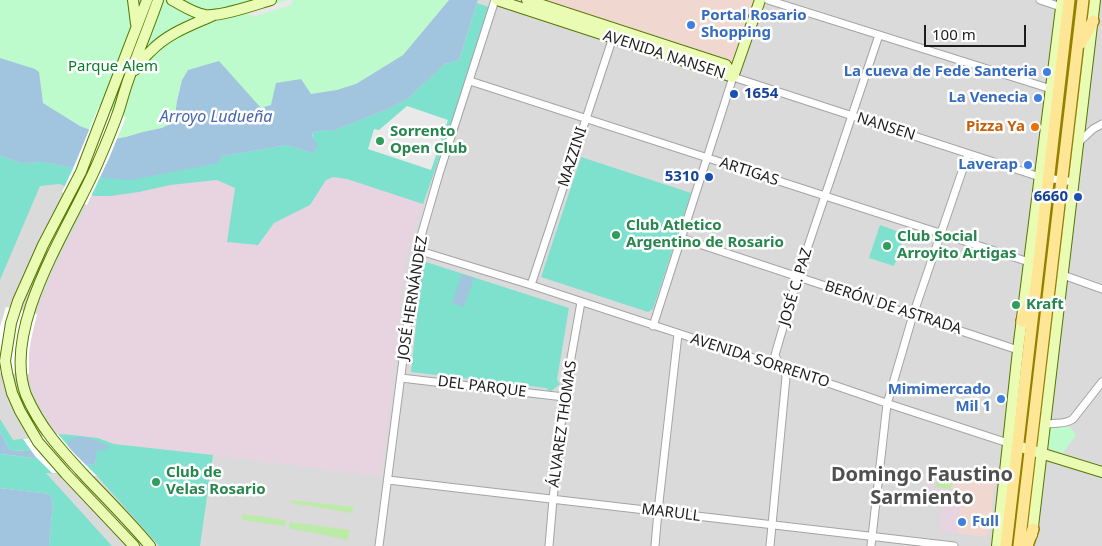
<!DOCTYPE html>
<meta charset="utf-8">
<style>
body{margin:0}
#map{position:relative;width:1102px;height:546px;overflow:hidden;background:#efede2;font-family:"Noto Sans",sans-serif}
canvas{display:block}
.scale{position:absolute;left:924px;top:25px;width:102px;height:22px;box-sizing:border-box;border:2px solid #1d1d1d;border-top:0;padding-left:6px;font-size:15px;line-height:18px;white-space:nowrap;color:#1d1d1d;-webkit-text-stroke:4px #fff;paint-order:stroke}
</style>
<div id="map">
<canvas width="1102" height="546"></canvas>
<div class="scale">100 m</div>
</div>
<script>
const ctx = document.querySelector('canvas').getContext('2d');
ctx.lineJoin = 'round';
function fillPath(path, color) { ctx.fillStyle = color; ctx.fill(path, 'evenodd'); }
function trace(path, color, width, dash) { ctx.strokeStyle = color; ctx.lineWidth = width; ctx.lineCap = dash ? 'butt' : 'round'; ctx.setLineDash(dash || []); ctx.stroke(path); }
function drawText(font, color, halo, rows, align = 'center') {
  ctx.font = font + ' "Noto Sans",sans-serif'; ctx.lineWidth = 5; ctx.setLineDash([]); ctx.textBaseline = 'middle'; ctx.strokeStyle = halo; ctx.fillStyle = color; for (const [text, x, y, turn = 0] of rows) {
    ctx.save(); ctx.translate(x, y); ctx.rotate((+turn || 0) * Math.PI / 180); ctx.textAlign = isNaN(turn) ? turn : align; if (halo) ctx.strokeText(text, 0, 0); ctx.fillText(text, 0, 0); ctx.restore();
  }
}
fillPath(new Path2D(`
 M478 0H1102V546H49L53 504 50 494 0 488V454L15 456 27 451 0 432V155L459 60Z`), '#dbdada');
fillPath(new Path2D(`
 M527 0H760L733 77Z
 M942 467 996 473 989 532 984 537 957 533 962 491 935 487Z`), '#f0d8d0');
fillPath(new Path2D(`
 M334 177 347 179 423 204 405 260 391 397 381 476 213 455 114 444 98 438 58 434 48 420 40 405 32 387 29 374V353L31 340 37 314 52 276 67 245 94 196H110L139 192 170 185 217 180 235 188 274 223 309 205 326 180Z
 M931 466 942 467 936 487 962 491 957 533 940 531 942 506 927 505 931 487 925 486Z`), '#e8d4e0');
fillPath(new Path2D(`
 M942 467 966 470 965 483 952 482 951 489 935 487Z
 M292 500 353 507 352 513 291 503Z
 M242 514 286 520 285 526 242 520Z
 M290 522 350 530 348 540 289 528Z`), '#bbeba6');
fillPath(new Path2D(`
 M0 0H449L403 55 356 84 337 90 311 94 261 108 185 75 182 80 177 101 175 116 170 124 162 128 143 132 126 137 114 139 80 126 43 103 40 90V81L10 62 0 58Z
 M1050 427H1070L1076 435 1063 453 1047 448Z`), '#bdfbcd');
fillPath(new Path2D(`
 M477 3 489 7 465 85 423 204 347 179 333 177 326 180 310 205 274 223 258 245 227 242 235 188 217 180 170 185 139 192 110 196H94L59 184 40 186 0 280V155L20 163 44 162 73 168 219 163 222 156 287 145 312 153 313 132 324 130 332 131 388 109 407 99 445 64 459 60Z
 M581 157 691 193 653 309 648 312 541 277Z
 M880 225 905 234 894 266 869 258Z
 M423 261 569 308 557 380 560 384 550 392 546 388 411 372Z
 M0 419 13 440 58 434 72 435 98 438 114 444 213 455 200 546H159L97 476 46 473 112 546H49L53 504 50 494 0 488V454L95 465 97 449 68 445 27 451 10 450 0 432Z`), '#7de1cd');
fillPath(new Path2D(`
 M289 0H293L291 5 253 17 246 12Z
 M407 106 448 120 431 170 368 149 374 129 379 130Z`), '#e9e9e9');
fillPath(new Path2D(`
 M449 0H478L459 60 445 64 407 99 388 109 332 131 324 130 313 132 312 136 318 147 312 153 287 145 222 156 219 163 130 180 104 178 73 168 44 162 20 163 0 155V58L35 69 39 72 43 103 80 126 114 139 126 137 143 132 162 128 170 124 175 116 177 101 182 80 188 70 219 61 261 108 271 105 276 83 301 79 311 94 337 90 356 84 403 55Z
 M462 274 474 278 464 307 452 303Z
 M0 432 10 450 27 451 68 445 69 440C80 433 99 440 109 447L105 450H97L95 465 0 454Z
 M0 488 50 494 53 504 49 546H0Z`), '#a1c5de');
fillPath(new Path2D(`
 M99 106 126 117 110 156 87 205 62 192 75 164Z
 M6 307 37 314 31 340 29 353V374L0 373V327Z
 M58 434 72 451 97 476 52 473 35 456 23 439Z`), '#fff');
const street = new Path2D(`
 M768 0 1051 89
 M1040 0 1061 7
 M470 81 1029 262
 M1079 144V142L1093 129 1102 124
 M681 238 1018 350
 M417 250 531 285 784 368 895 406 1008 443
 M1063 275 1102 289
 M531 285 614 34
 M653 326 733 77 1040 177 1074 182
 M401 378 564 397
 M1045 425C1055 422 1065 425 1073 419L1102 382
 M388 480 954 546
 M379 546 417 250 439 174 495 0
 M549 546 553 499 564 397 581 302
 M655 546 658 511 678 334
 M770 546 786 377C785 367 778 365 775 355L798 276 879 35
 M871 546 887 404 913 315 968 154`);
const secondary = new Path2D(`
 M133 0 136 24
 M172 0C182 5 193 13 205 15 220 17 254 5 271 0
 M497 0 733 77
 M527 0 726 65 733 77
 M135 70C140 63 145 56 151 51 168 33 192 25 214 15
 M733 77 760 0
 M1011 444 1102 472
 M1032 535 1095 0
 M134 546 66 474 38 442 20 411 12 393 7 373 5 361 11 323 18 301 43 245 81 172 147 0
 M150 546C130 522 108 500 86 477 61 450 41 429 26 395 0 325 73 223 99 160 106 144 113 127 119 110 122 100 125 89 129 78 138 52 149 26 158 0
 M997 546 1018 350 1062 0`);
const primary = new Path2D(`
 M1081 43 1093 21
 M1022 321 1030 302
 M1006 546 1069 0
 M1019 546 1083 0
 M1027 546 1033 529`);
trace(street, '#a4a4a4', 9);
trace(secondary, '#547701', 12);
trace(primary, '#968000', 14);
trace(street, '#fff', 7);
trace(secondary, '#eafcb3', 10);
trace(primary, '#ffe697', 11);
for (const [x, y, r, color] of [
 [691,25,5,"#3f7fe0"],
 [1047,72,5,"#3f7fe0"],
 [734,94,5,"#1a4fb4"],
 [1038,98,5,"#3f7fe0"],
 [1035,127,5,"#e8710a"],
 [380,141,5,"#2e9e5b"],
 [1028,165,5,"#3f7fe0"],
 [709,177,5,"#1a4fb4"],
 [1078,197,5,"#1a4fb4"],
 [616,235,5,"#2e9e5b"],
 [887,246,5,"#2e9e5b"],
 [1016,305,5,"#2e9e5b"],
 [1001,399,5,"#3f7fe0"],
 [156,482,5,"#2e9e5b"],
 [962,522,5,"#3f7fe0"]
]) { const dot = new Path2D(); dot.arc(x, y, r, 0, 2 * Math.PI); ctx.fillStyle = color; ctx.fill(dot); trace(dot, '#fff', 2); }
drawText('bold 15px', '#366cbe', '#fff', [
 ["Portal Rosario",701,16,"left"],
 ["Shopping",701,33,"left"],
 ["La cueva de Fede Santeria",1037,72],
 ["La Venecia",1028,98],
 ["Laverap",1018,165],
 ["Mimimercado",991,390],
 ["Mil 1",991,407],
 ["Full",972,522,"left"]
], 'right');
drawText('15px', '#1d1d1d', '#fff', [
 ["AVENIDA NANSEN",664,55,18],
 ["NANSEN",886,127,18],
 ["MAZZINI",573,157,-72],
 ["ARTIGAS",749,172,18],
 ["JOSÉ C. PAZ",796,287,-73],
 ["JOSÉ HERNÁNDEZ",413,298,-81],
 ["BERÓN DE ASTRADA",893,308,18],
 ["AVENIDA SORRENTO",760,361,18],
 ["DEL PARQUE",482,387,7],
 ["ÁLVAREZ THOMAS",563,424,-82],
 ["MARULL",671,513,7]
]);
drawText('15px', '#077e28', '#fff', [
 ["Parque Alem",113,67]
]);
drawText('bold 15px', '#164399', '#fff', [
 ["1654",744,94,"left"],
 ["5310",699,177],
 ["6660",1068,197]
], 'right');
drawText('bold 15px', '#c56008', '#fff', [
 ["Pizza Ya",1025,127]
], 'right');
drawText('bold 15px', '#27864d', '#fff', [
 ["Sorrento",390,132],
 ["Open Club",390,149],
 ["Club Atletico",626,226],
 ["Argentino de Rosario",626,243],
 ["Club Social",897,237],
 ["Arroyito Artigas",897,254],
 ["Kraft",1026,305],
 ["Club de",166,473],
 ["Velas Rosario",166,490]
], 'left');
drawText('italic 16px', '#4667b0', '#fff', [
 ["Arroyo Ludueña",216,117]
]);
drawText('bold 20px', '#505050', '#fff', [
 ["Domingo Faustino",922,475],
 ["Sarmiento",922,498]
]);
</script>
